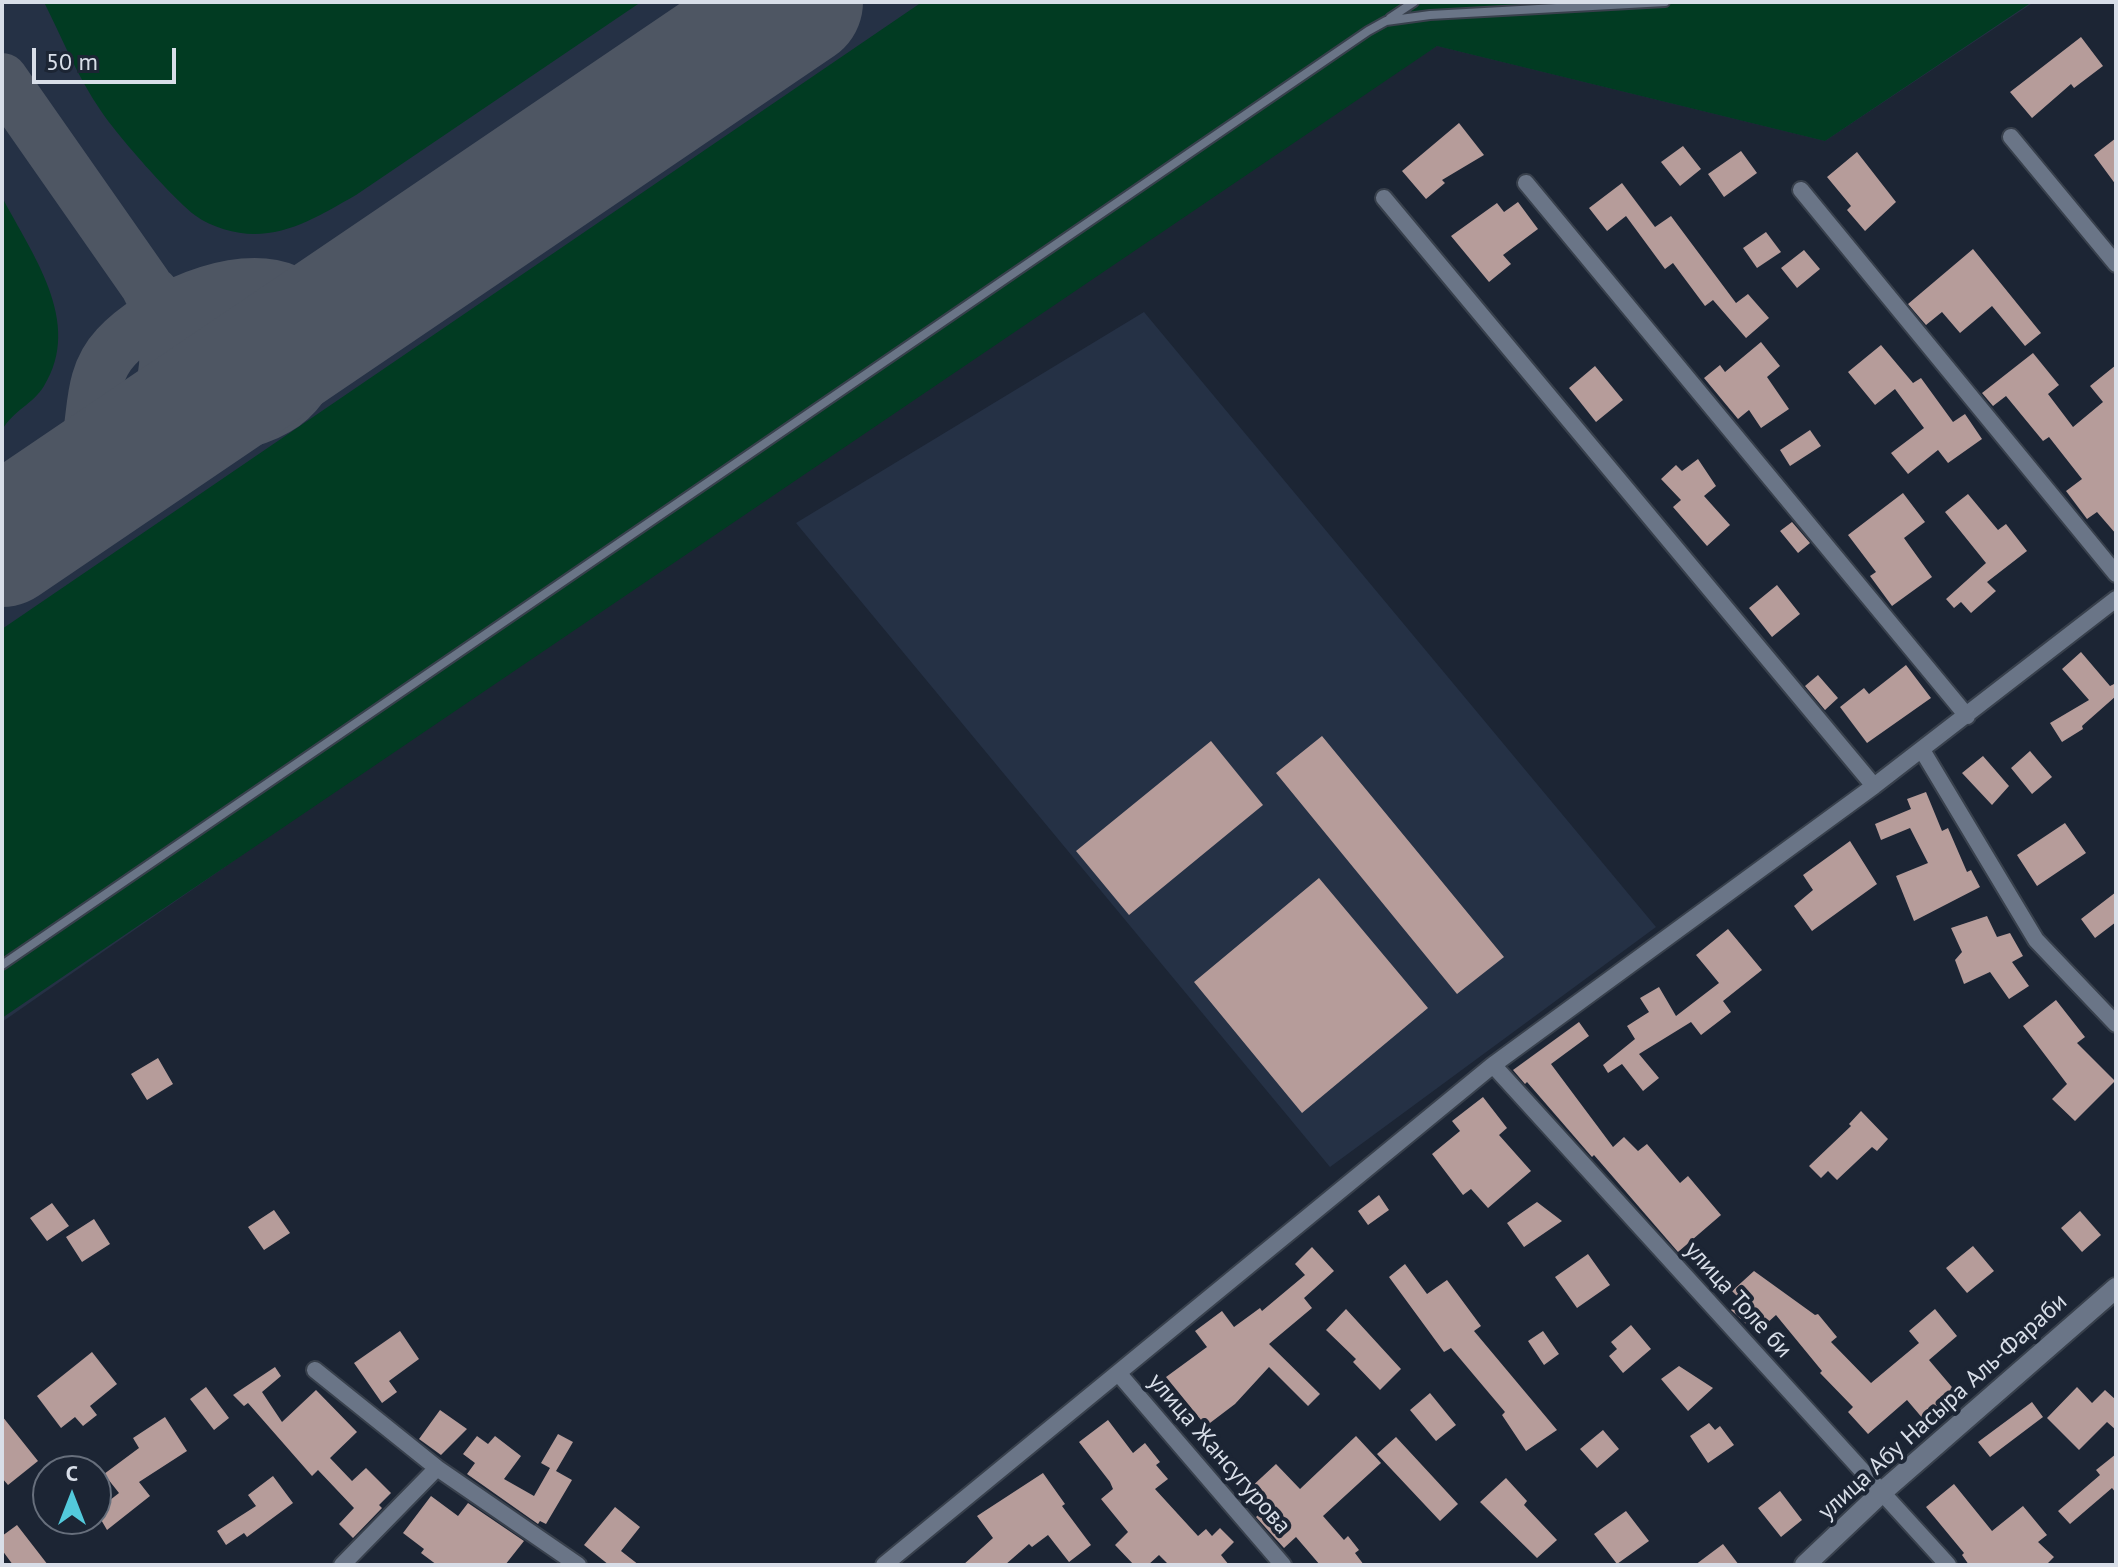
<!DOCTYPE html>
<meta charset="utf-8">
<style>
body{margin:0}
#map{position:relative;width:2118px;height:1567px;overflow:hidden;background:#1c2534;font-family:"PT Sans",sans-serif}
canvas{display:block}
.frame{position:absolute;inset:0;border:4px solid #d8dee8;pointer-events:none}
.north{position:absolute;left:32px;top:1455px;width:80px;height:80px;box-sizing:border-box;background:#1c2534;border:2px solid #676f7c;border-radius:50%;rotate:0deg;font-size:22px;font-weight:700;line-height:32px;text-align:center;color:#d8dee8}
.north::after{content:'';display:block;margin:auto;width:28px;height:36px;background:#53cadc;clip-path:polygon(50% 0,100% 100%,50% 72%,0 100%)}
.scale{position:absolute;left:32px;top:48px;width:144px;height:36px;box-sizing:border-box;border:4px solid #d8dee8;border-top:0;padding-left:10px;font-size:24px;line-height:28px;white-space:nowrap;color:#d8dee8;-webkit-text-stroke:6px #1c2534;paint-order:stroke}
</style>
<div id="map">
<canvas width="2118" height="1567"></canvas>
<div class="frame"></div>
<div class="north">С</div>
<div class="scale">50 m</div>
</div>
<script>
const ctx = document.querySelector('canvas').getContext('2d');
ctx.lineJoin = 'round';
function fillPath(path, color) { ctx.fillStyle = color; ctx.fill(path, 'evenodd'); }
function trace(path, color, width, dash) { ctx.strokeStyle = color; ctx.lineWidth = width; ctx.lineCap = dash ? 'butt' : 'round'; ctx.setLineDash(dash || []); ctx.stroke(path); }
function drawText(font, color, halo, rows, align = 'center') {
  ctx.font = font + ' "PT Sans",sans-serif'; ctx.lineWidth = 8; ctx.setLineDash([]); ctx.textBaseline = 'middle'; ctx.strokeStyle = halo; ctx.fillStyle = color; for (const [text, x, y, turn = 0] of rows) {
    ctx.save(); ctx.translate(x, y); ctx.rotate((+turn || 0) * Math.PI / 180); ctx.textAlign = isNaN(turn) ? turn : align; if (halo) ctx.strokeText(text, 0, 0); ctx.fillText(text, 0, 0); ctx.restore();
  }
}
fillPath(new Path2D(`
 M2 2H2034L1825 141 1437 46 853 430 2 1022Z
 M1144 312 1656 927 1330 1167 796 523Z`), '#253145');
fillPath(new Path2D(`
 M44 2H641L356 195C324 213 292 234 254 234 236 234 211 227 196 216 174 200 116 134 101 111 78 78 62 38 44 2Z
 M922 2H2032L1825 141 1437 46 2 1018V629Z
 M2 197C31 253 84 322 44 386 33 404 14 410 2 430Z`), '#013b22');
trace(new Path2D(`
 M2 79 146 285C181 352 165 397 128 457
 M151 291C201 349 252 343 319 327
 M52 508C64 489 80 472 86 450 95 414 88 377 116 347 150 310 236 268 287 290 338 312 321 378 284 405 241 435 188 422 145 445`), '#4e5663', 52);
trace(new Path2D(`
 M2 542 798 2`), '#4e5663', 130);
fillPath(new Path2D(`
 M2081 37 2103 66 2074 88 2071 84 2032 118 2010 92Z
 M1459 123 1484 155 1442 180 1445 183 1426 199 1402 171Z
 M2116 138V185L2094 155Z
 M1683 146 1701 169 1680 186 1661 162Z
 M1741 151 1757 173 1724 197 1708 174Z
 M1857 152 1896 202 1865 231 1847 210 1851 206 1827 177Z
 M1622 183 1655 227 1671 216 1736 303 1748 294 1769 318 1746 338 1713 300 1705 306 1673 263 1665 269 1626 216 1607 231 1589 208Z
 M1518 202 1538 229 1503 255 1511 264 1489 282 1451 236 1497 203 1504 212Z
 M1766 232 1781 252 1757 268 1743 248Z
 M1973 249 2041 333 2025 346 1992 306 1960 333 1942 312 1926 325 1908 304Z
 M1804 250 1820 269 1797 288 1781 268Z
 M1761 342 1780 366 1767 377 1789 409 1761 428 1749 410 1738 419 1704 378 1720 365 1725 372Z
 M1881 345 1913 383 1921 378 1953 422 1965 414 1982 439 1948 463 1938 450 1908 474 1891 453 1924 428 1895 389 1875 405 1848 372Z
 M2033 353 2059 385 2048 394 2073 427 2103 402 2090 386 2116 365V534L2097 512 2087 519 2066 491 2082 479 2049 437 2043 441 2006 396 1993 406 1982 393Z
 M1595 366 1623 400 1596 422 1569 388Z
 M1810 430 1821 446 1790 466 1780 450Z
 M1698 459 1716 486 1704 496 1730 525 1707 546 1673 507 1681 500 1661 479 1676 465 1682 471Z
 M1903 493 1925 522 1904 538 1932 577 1892 606 1870 576 1876 572 1848 535Z
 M1968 494 1998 530 2006 524 2027 551 1987 582 1996 591 1971 613 1961 602 1954 608 1946 599 1986 563 1945 512Z
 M1792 522 1810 543 1798 553 1780 531Z
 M1777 585 1800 614 1772 637 1749 608Z
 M2081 652 2110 686 2116 683V696L2082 726 2083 729 2062 742 2050 723 2089 700 2062 669Z
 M1906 665 1931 698 1867 743 1840 707 1864 688 1869 694Z
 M1818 675 1838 698 1825 710 1805 686Z
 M1322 736 1504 957 1457 994 1276 773Z
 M1211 741 1263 805 1129 915 1076 851Z
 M2030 751 2052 777 2032 794 2011 768Z
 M1983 756 2009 786 1992 805 1962 773Z
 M1926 792 1942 831 1948 828 1967 872 1971 870 1980 887 1914 921 1896 876 1928 863 1910 828 1881 840 1875 824 1911 809 1907 799Z
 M2065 823 2086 853 2037 886 2017 855Z
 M1850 841 1877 884 1812 931 1794 906 1813 890 1803 875Z
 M1319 878 1428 1008 1302 1113 1194 982Z
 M2116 892V922L2095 938 2081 919Z
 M1987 916 1997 937 2010 933 2023 956 2012 962 2029 986 2009 999 1990 972 1964 984 1955 960 1962 952 1951 928Z
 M1728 929 1762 970 1723 1001 1731 1012 1701 1035 1691 1022 1639 1054 1659 1078 1643 1091 1622 1064 1608 1073 1603 1065 1635 1039 1627 1026 1649 1012 1640 998 1659 987 1676 1016 1719 983 1696 955Z
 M2056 1000 2085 1037 2077 1043 2115 1081 2075 1121 2052 1099 2067 1084 2023 1026Z
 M1579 1022 1589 1036 1551 1064 1613 1147 1624 1137 1638 1151 1647 1144 1680 1183 1688 1176 1721 1215 1678 1252 1594 1155 1592 1157 1527 1082 1525 1084 1513 1070Z
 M158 1058 173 1084 147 1100 131 1074Z
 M1483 1097 1507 1128 1499 1135 1531 1171 1488 1208 1471 1189 1463 1195 1432 1154 1460 1131 1452 1121Z
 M1861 1111 1888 1139 1877 1151 1872 1147 1837 1180 1828 1171 1821 1178 1809 1166 1851 1126 1849 1124Z
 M1379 1195 1389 1210 1368 1225 1358 1211Z
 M1537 1202 1562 1221 1524 1247 1507 1223Z
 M52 1203 69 1226 47 1241 30 1218Z
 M274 1210 290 1233 264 1250 248 1227Z
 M2080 1211 2101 1235 2082 1252 2061 1228Z
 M94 1219 110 1244 82 1262 66 1237Z
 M1973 1246 1994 1271 1967 1293 1946 1268Z
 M1312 1247 1334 1271 1304 1298 1312 1308 1269 1344 1320 1394 1308 1406 1269 1367 1235 1404 1206 1426 1166 1377 1207 1347 1195 1331 1222 1311 1234 1327 1260 1308 1262 1311 1305 1275 1295 1264Z
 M1588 1254 1610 1285 1577 1308 1555 1277Z
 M1405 1264 1427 1294 1447 1280 1481 1326 1474 1331 1557 1430 1526 1451 1502 1415 1505 1412 1451 1348 1444 1352 1389 1277Z
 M1754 1271 1815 1315 1818 1314 1837 1337 1831 1342 1871 1383 1919 1343 1909 1331 1935 1309 1957 1336 1929 1360 1957 1393 1924 1420 1907 1400 1868 1434 1848 1412 1853 1407 1820 1373 1822 1371 1776 1315 1756 1333 1731 1310 1741 1300 1732 1291Z
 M1346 1309 1401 1369 1380 1390 1353 1362 1356 1359 1326 1330Z
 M1631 1325 1651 1349 1623 1373 1609 1356 1617 1349 1611 1342Z
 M400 1331 419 1359 389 1381 397 1392 382 1403 354 1363Z
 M1543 1331 1559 1354 1544 1365 1528 1341Z
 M92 1352 117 1384 90 1406 97 1415 83 1426 75 1417 61 1428 37 1396Z
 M1679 1366 1713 1388 1688 1411 1661 1379Z
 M275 1367 281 1376 262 1392 282 1422 316 1390 357 1432 330 1458 352 1481 366 1468 391 1493 379 1505 382 1508 353 1538 339 1524 354 1508 318 1470 312 1476 248 1403 244 1406 233 1395Z
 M206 1387 229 1418 214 1430 190 1399Z
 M2077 1387 2092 1403 2105 1390 2116 1400V1430L2107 1422 2079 1450 2047 1418Z
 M1430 1393 1456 1425 1436 1441 1410 1410Z
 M2032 1402 2043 1417 1990 1457 1978 1442Z
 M440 1410 467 1429 441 1455 419 1439Z
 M2 1416 38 1461 8 1485 2 1478Z
 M165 1417 187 1451 139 1482 150 1496 107 1530 96 1511 119 1493 104 1474 139 1448 133 1438Z
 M1108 1420 1133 1453 1145 1443 1160 1462 1156 1465 1168 1479 1155 1489 1198 1536 1206 1529 1212 1536 1220 1528 1234 1542 1221 1555 1229 1565H1169L1159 1555 1148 1565H1134L1115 1545 1128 1532 1101 1499 1113 1489 1110 1482 1079 1442Z
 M1709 1423 1715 1430 1720 1426 1734 1445 1708 1463 1690 1436Z
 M1603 1430 1619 1449 1597 1468 1580 1449Z
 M558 1434 573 1442 556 1471 572 1480 546 1524 540 1521 538 1524 467 1474 475 1463 463 1454 477 1436 488 1444 495 1436 521 1456 504 1479 534 1496 550 1468 541 1463Z
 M1356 1436 1381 1463 1323 1516 1344 1540 1348 1536 1359 1550 1355 1553 1364 1565H1320L1296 1537 1284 1548 1256 1517 1265 1508 1248 1490 1276 1464 1300 1489Z
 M1396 1437 1458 1504 1440 1521 1377 1454Z
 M2116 1454V1493L2112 1488 2070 1524 2058 1511 2100 1475 2096 1470Z
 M1043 1473 1065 1504 1062 1506 1091 1545 1069 1562 1048 1535 1032 1547 1029 1544 1005 1565H963L993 1538 977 1516Z
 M273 1476 293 1503 247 1537 244 1533 226 1545 217 1531 256 1506 248 1495Z
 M1506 1478 1527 1501 1524 1505 1557 1540 1537 1558 1480 1502Z
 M1954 1484 1992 1531 2023 1506 2047 1535 2038 1542 2054 1557 2046 1565H1969L1962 1555 1964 1553 1926 1507Z
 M1780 1491 1802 1520 1781 1537 1758 1508Z
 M431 1496 458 1516 468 1503 524 1541 505 1565H437L421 1553 424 1549 403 1533Z
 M615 1507 640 1527 621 1551 639 1565H609L584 1545Z
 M1626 1511 1649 1541 1617 1564 1594 1534Z
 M17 1525 48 1565H13L2 1550V1536Z
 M1723 1544 1739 1565H1695Z`), '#b69c9a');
const service = new Path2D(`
 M1390 18 1414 2
 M2 965 1368 31 1386 21 1430 15 1665 2`);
const minor = new Path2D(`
 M2011 137 2116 264
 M1526 183 1967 716
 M1801 190 2116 574
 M1384 198 1874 786
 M1922 750 2036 940 2116 1024
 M1493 1065 1948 1565
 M315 1370 437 1468 578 1565
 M1119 1374 1283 1565
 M342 1565 437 1468
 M884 1565 1493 1065 1874 786 2116 599`);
const tertiary = new Path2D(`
 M1805 1565 1881 1493 2116 1288`);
trace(service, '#38404c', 12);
trace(minor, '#38404c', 20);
trace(tertiary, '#38404c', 24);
trace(service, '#6a7587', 8);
trace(minor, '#6a7587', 16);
trace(tertiary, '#6a7587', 20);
drawText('24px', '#d8dee8', '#1c2534', [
 ["улица Толе би",1738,1300,48],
 ["улица Абу Насыра Аль-Фараби",1943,1407,-42],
 ["улица Жансугурова",1219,1454,49]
]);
</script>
